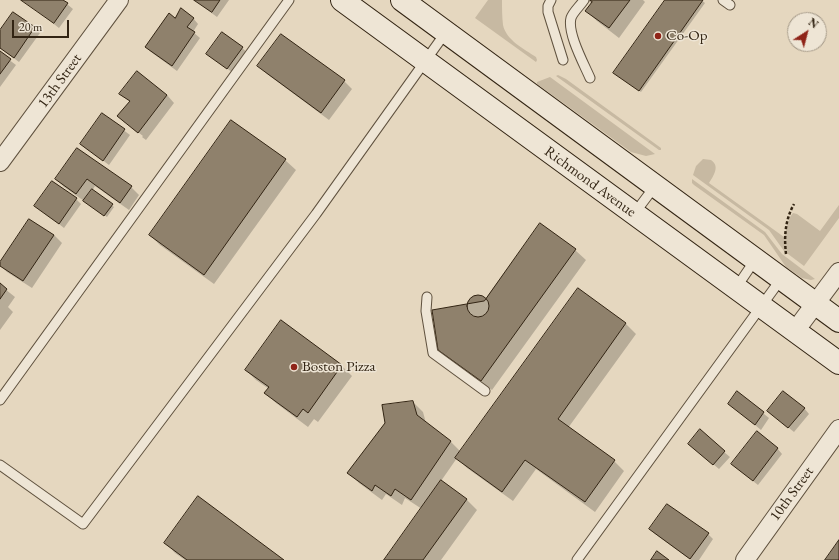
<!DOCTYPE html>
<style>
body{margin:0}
#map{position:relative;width:839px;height:560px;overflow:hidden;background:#e5d7bf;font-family:"EB Garamond",serif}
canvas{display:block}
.north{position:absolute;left:787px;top:12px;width:40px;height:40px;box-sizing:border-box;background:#eee5d5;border:1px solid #a39887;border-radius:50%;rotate:36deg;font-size:11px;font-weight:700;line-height:16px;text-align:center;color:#322413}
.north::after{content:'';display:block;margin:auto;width:14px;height:18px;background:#8f2418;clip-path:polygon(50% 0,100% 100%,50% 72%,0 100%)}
.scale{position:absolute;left:12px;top:20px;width:57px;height:18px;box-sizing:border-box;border:2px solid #322413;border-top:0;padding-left:5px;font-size:12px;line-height:14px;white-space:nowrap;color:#322413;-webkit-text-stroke:3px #eee5d5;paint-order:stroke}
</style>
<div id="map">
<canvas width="839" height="560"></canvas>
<div class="north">N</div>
<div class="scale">20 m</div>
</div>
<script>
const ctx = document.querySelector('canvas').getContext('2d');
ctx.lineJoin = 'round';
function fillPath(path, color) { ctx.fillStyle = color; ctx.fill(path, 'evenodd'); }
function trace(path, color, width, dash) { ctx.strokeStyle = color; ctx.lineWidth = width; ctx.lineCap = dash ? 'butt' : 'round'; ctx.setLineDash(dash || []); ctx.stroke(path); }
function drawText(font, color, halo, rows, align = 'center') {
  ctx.font = font + ' "EB Garamond",serif'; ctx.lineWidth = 3; ctx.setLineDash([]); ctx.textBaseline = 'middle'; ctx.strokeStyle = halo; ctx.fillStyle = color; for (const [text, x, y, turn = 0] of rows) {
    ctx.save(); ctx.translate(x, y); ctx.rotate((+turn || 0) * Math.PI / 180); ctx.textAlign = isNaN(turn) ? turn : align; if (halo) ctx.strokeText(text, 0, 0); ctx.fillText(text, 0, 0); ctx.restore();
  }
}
fillPath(new Path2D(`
 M488 0H502C502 8 502 17 503 25 506 40 524 49 536 57L537 60 536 62 475 18Z
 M558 75 566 79 661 148V150H659L556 76Z
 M550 77 655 154 646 156 631 152 537 84V82Z
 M703 159 711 160C720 166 714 175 709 183L784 237 790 217 793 213 797 214 820 231 839 205V218L804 266 784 251 769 230 693 175 696 166Z
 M692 179 765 232 782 254 815 279 811 280 802 278 786 267 764 235 694 185 692 183Z`), '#c7b9a2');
fillPath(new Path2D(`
 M23 0H62L73 9 59 28Z
 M194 0H229L217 17Z
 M587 0H643L645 2 619 38 597 21 587 11 592 4Z
 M666 0H701L705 3 641 92 617 75Z
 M13 13 40 33 19 62 0 48V32Z
 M193 18 198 24 193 32 200 38 177 71 151 52 146 47 175 19Z
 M242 48 248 53 233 73 208 54Z
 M0 53 16 65 0 87Z
 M259 66 344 81 352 89 329 120 267 74Z
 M120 94 167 95 174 103 146 140 142 137 143 136 125 122V123L118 116 130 102Z
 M102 114 130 135 109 165 81 144Z
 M231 121 285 160 296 170 214 284 160 245 150 235Z
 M77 149 131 187 139 195 129 210 95 186 92 191 114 207 107 217 64 187 56 179Z
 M76 199 81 204 64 228 36 206Z
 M29 220 54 235 62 243 32 288 7 272 0 265Z
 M541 225 575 250 586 260 492 390 450 360 439 350 470 301 477 296 483 298 486 300Z
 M0 285 15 297 8 307 13 312 0 330Z
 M578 290 626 324 636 334 568 428 614 461 624 471 595 512 536 469 513 501 467 468 457 458 441 481 467 500 477 510 441 560H385L422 509 405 498 402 505 386 494 382 500 359 483 349 473 413 402 423 412 426 423 451 442 461 452Z
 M281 322 342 366 352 376 318 422 314 419 308 427 276 403 265 393 269 389 256 380 246 370Z
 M738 393 769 418 761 430 730 404Z
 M804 408 809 414 794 432 774 416Z
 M777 448 782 454 758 485 738 469Z
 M695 449 724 452 730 457 719 469Z
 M650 529 708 534 713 539 699 560H691L655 534Z
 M165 542 283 560H185L175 553Z`), '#0003');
const building = new Path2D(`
 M21 0H63L68 3 54 23Z
 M194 0H220L212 12Z
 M590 0H630L609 28 585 11 592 2Z
 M665 0H703L639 91 613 73Z
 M181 8 194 18 187 27 195 32 172 66 145 47 169 13 175 18Z
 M13 12 35 27 14 58 0 48V30Z
 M222 32 243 47 227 69 206 54Z
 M281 34 345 80 321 113 257 66Z
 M0 51 11 59 0 74Z
 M137 71 167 95 138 133 117 116 130 101 119 94Z
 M102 113 125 129 103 161 80 144Z
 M231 120 286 159 204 275 149 235Z
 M77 148 132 186 120 203 87 179 76 194 55 179Z
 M52 181 77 198 59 224 34 206Z
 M92 189 113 204 104 216 83 201Z
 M29 219 54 235 23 281 0 266V262Z
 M540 223 576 249 481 381 438 350 432 310 484 301Z
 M0 283 7 289 0 299Z
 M578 288 626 323 558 419 615 460 585 502 525 460 502 492 455 458Z
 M467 306a11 11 0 1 1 22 0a11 11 0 1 1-22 0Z
 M281 320 342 365 308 413 303 409 297 417 264 393 269 387 245 370Z
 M737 391 764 412 755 425 728 404Z
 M783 391 805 408 788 428 767 411Z
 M413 401 417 415 451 441 411 500 395 489 391 496 375 485 372 491 347 473 385 423 382 405Z
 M700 429 725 451 713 465 688 444Z
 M757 431 778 448 753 481 731 464Z
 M441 480 467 499 423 560H384Z
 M198 496 284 560H187L164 543Z
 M667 504 709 533 690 559 649 529Z
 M839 540V560H825Z
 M657 551 669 560H651Z`);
fillPath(building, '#8f816c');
trace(building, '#322413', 1);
const service = new Path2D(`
 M551 0 548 6V12L563 60
 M584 0C580 6 573 12 571 18 567 33 584 64 590 78
 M723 0 730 5
 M634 214 655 186
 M736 288 755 260
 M427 297 426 311 433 353 485 391
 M0 400 289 0
 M0 465 83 524 316 214 446 32
 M577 560 781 279`);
const minor = new Path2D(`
 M0 162 119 0
 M795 331 839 272
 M745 560 839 429`);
const secondary = new Path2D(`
 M342 0 839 363
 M402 0 839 321`);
trace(service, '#5f513e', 11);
trace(minor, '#5f513e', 20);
trace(secondary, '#322413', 24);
trace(new Path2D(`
 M786 254C784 237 785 220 794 204`), '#322413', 2.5, [3, 2]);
trace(service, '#eee5d5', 9);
trace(minor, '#eee5d5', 18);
trace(secondary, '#eee5d5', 22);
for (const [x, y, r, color] of [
 [658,36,4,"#8f2418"],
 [294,367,4,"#8f2418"]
]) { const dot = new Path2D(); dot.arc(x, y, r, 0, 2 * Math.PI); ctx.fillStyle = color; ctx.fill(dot); trace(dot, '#eee5d5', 1.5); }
drawText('15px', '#322413', '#eee5d5', [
 ["Co-Op",666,36],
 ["Boston Pizza",302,367]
], 'left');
drawText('15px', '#322413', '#eee5d5', [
 ["13th Street",60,81,-54],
 ["Richmond Avenue",590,182,36],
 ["10th Street",792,494,-54]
]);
</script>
